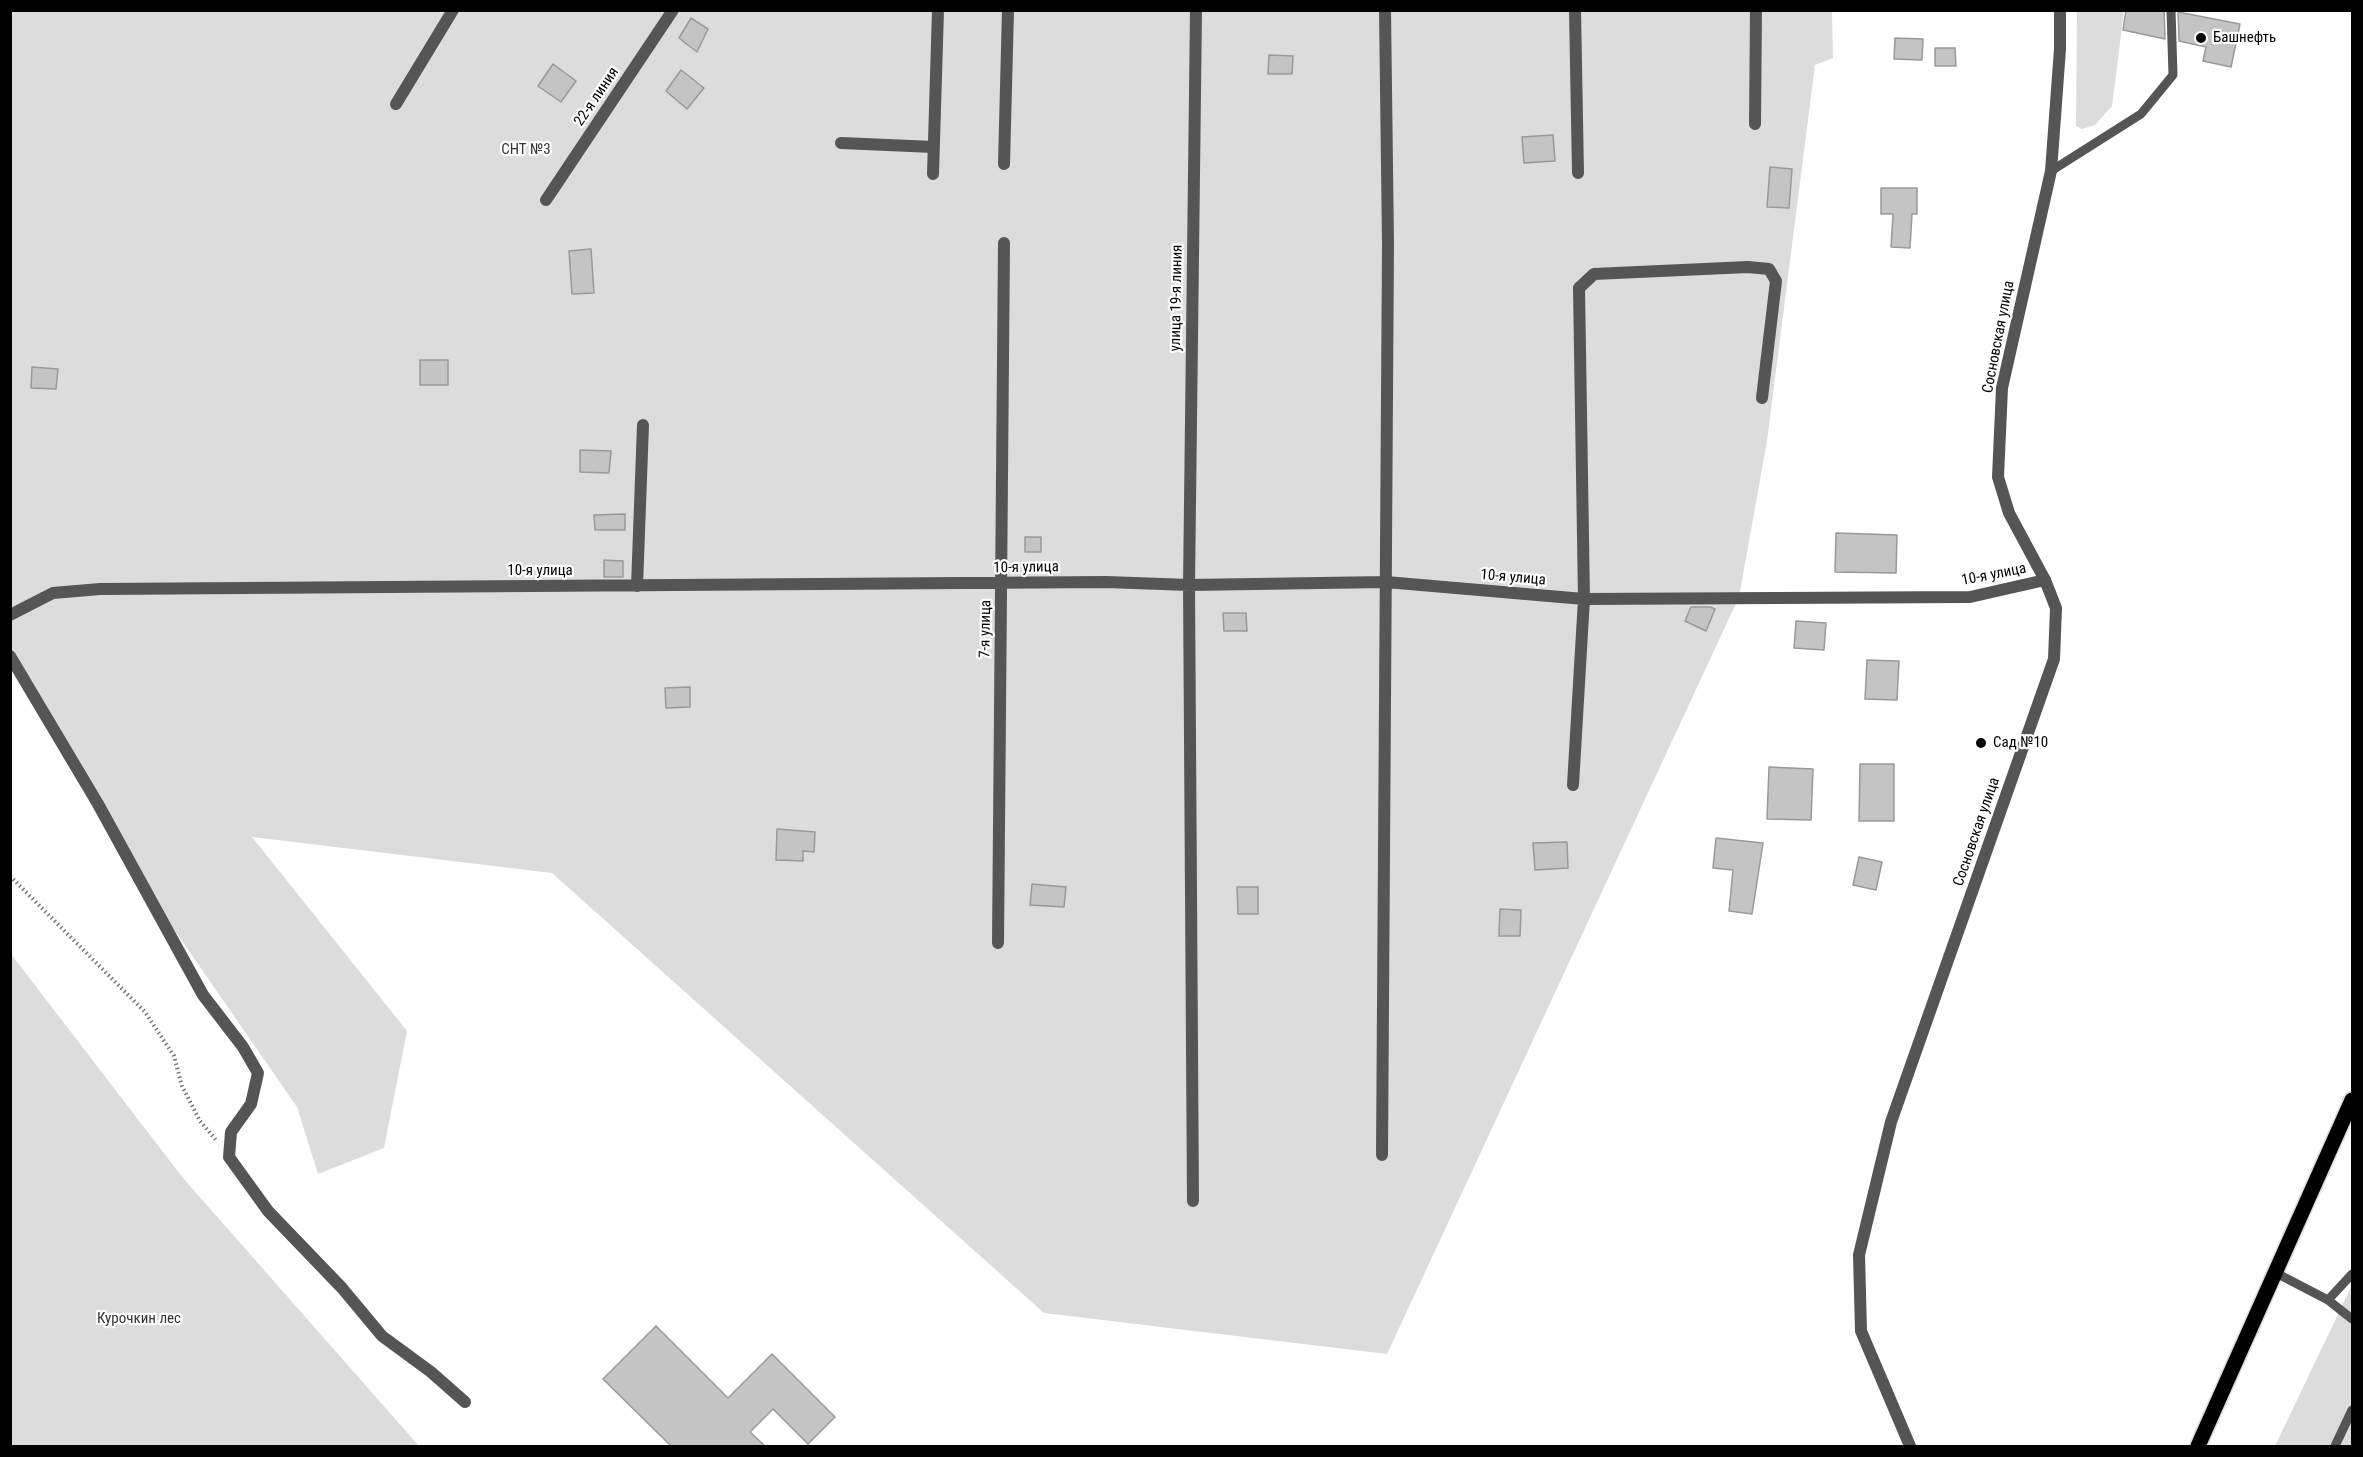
<!DOCTYPE html>
<meta charset="utf-8">
<style>
body{margin:0}
#map{position:relative;width:2363px;height:1457px;overflow:hidden;background:#fff;font-family:"Roboto Condensed",sans-serif}
canvas{display:block}
.frame{position:absolute;inset:0;border:12px solid #000;pointer-events:none}
</style>
<div id="map">
<canvas width="2363" height="1457"></canvas>
<div class="frame"></div>
</div>
<script>
const ctx = document.querySelector('canvas').getContext('2d');
ctx.lineJoin = 'round';
function fillPath(path, color) { ctx.fillStyle = color; ctx.fill(path, 'evenodd'); }
function trace(path, color, width, dash) { ctx.strokeStyle = color; ctx.lineWidth = width; ctx.lineCap = dash ? 'butt' : 'round'; ctx.setLineDash(dash || []); ctx.stroke(path); }
function drawText(font, color, halo, rows, align = 'center') {
  ctx.font = font + ' "Roboto Condensed",sans-serif'; ctx.lineWidth = 4.5; ctx.setLineDash([]); ctx.textBaseline = 'middle'; ctx.strokeStyle = halo; ctx.fillStyle = color; for (const [text, x, y, turn = 0] of rows) {
    ctx.save(); ctx.translate(x, y); ctx.rotate((+turn || 0) * Math.PI / 180); ctx.textAlign = isNaN(turn) ? turn : align; if (halo) ctx.strokeText(text, 0, 0); ctx.fillText(text, 0, 0); ctx.restore();
  }
}
fillPath(new Path2D(`
 M10 11H1832L1833 58 1815 65 1767 441 1739 597 1387 1354 1044 1313 552 873 252 837 407 1031 384 1148 318 1174 297 1107 137 876 11 659Z
 M2077 11H2124L2112 106 2095 125 2082 129 2076 126Z
 M11 954 183 1178 419 1446H11Z
 M2352 1285V1446H2275Z`), '#dcdcdc');
const building = new Path2D(`
 M2126 10H2164L2165 39 2123 30Z
 M2178 12 2240 24 2231 67 2203 61 2206 47 2179 41Z
 M691 18 708 29 697 52 679 38Z
 M1895 38 1923 39 1922 60 1894 59Z
 M1935 48H1955L1956 66H1935Z
 M1269 55 1293 56 1292 74H1268Z
 M553 64 576 81 561 102 538 86Z
 M681 70 704 88 687 109 666 91Z
 M1553 135 1555 161 1524 163 1522 137Z
 M1770 167 1792 169 1789 208 1767 207Z
 M1881 188H1917V214H1912L1910 248 1891 247 1893 214H1881Z
 M591 249 594 293 572 294 569 251Z
 M420 360H448V385H420Z
 M32 367 58 369 56 389 31 388Z
 M580 450 611 451 609 473 580 472Z
 M625 514V530H595L594 515Z
 M1836 533 1897 535 1896 573 1835 572Z
 M1025 537H1041V552H1025Z
 M604 560 623 561V577H604Z
 M1691 607H1710L1715 609 1706 631 1685 621Z
 M1223 613H1246L1247 631H1224Z
 M1796 621 1826 623 1824 650 1794 648Z
 M1867 660 1899 661 1897 700 1865 699Z
 M690 687V707L666 708 665 688Z
 M1860 764H1894V821H1859Z
 M1769 767 1813 769 1811 820 1767 819Z
 M777 829 815 832 814 852 803 851V861L776 860Z
 M1716 838 1763 843 1752 914 1729 911 1733 870 1713 868Z
 M1567 842 1568 868 1535 870 1533 843Z
 M1859 857 1882 862 1876 890 1853 885Z
 M1032 884 1066 887 1064 907 1030 905Z
 M1237 887H1258V914H1238Z
 M1500 909 1521 910 1520 936H1499Z
 M656 1326 728 1398 772 1354 835 1417 808 1444 773 1409 750 1432 765 1446H671L603 1379Z`);
fillPath(building, '#c4c4c4');
trace(building, '#999', 1.5);
const primary = new Path2D(`
 M2198 1446 2352 1100`);
trace(primary, '#dbdbdb', 18);
trace(new Path2D(`
 M10 876 145 1012 174 1056 182 1086 200 1121 216 1140`), '#777', 4, [1.5, 3]);
trace(new Path2D(`
 M2051 171 2141 114 2173 75 2171 10
 M2276 1273 2328 1300 2352 1319
 M2328 1300 2352 1274
 M2335 1446 2352 1410`), '#555', 9);
trace(new Path2D(`
 M1575 10 1578 173
 M396 104 453 10
 M1755 124 1756 10
 M841 143 934 147
 M1004 164 1008 10
 M933 174 938 10
 M546 200 673 10
 M637 586 643 425
 M10 615 53 593 100 589 1106 582 1189 585 1386 582 1584 599 1970 597 2045 580
 M10 656 98 804 203 995 243 1047 258 1073 251 1104 231 1132 229 1157 268 1211 342 1288 382 1336 431 1372 465 1402
 M1573 785 1584 599 1579 288 1594 274 1748 267 1769 269 1776 281 1762 398
 M998 943 1004 243
 M1382 1155 1388 244 1385 10
 M1193 1201 1189 585 1196 10`), '#555', 12);
trace(new Path2D(`
 M1910 1446 1861 1331 1859 1255 1891 1122 2054 659 2056 608 2045 580 2009 513 1998 477 2002 388 2051 171 2060 49V10`), '#555', 12);
trace(primary, '#000', 15);
for (const [x, y, r, color] of [
 [2201,38,6,"#000"],
 [1981,743,6,"#000"]
]) { const dot = new Path2D(); dot.arc(x, y, r, 0, 2 * Math.PI); ctx.fillStyle = color; ctx.fill(dot); trace(dot, '#fff', 2); }
drawText('15px', '#000', '#fff', [
 ["Башнефть",2213,38],
 ["Сад №10",1993,743]
], 'left');
drawText('15px', '#000', '#fff', [
 ["22-я линия",597,97,-56],
 ["улица 19-я линия",1177,298,-89],
 ["Сосновская улица",1999,337,-79],
 ["10-я улица",1026,568,-1],
 ["10-я улица",540,571],
 ["10-я улица",1994,575,-11],
 ["10-я улица",1513,578,5],
 ["7-я улица",986,629,-89],
 ["Сосновская улица",1977,832,-71]
]);
drawText('15px', '#333', '#fff', [
 ["СНТ №3",526,150],
 ["Курочкин лес",139,1319]
]);
</script>
